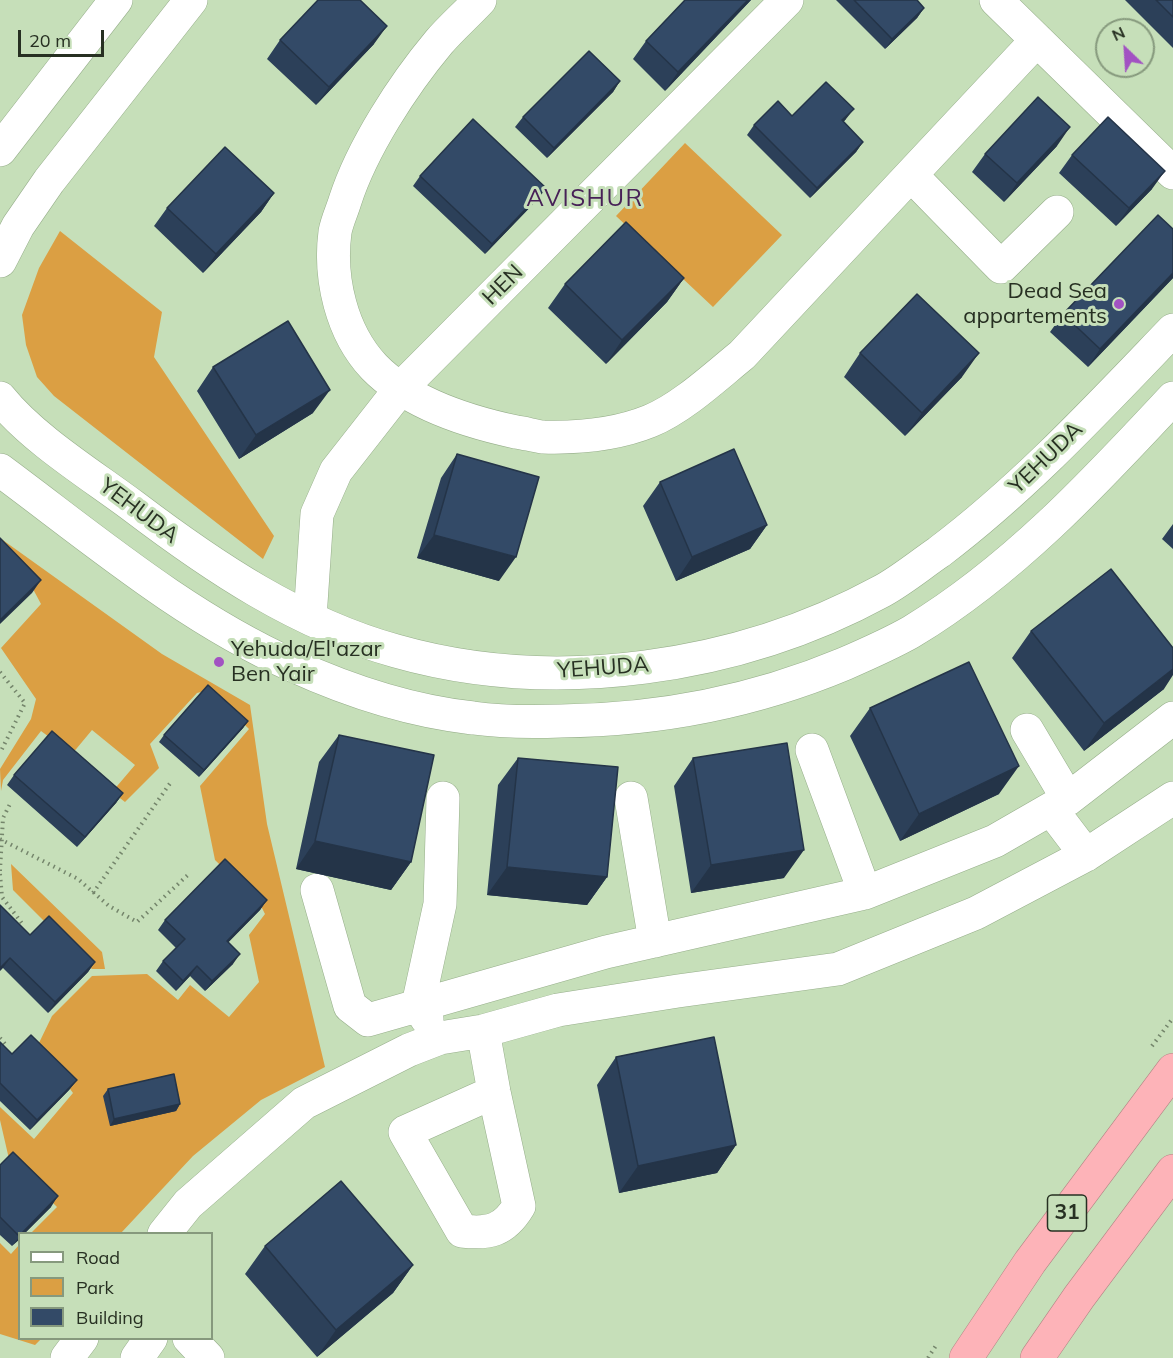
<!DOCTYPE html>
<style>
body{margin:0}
#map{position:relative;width:1173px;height:1358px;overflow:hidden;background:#c6dfb9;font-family:Mulish,sans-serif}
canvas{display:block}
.legend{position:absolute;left:18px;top:1232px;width:195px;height:108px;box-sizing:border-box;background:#c6dfb9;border:2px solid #86997d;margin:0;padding:8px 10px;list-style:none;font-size:18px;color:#273022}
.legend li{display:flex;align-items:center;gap:12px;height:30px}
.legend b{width:30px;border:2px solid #86997d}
.north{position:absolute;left:1095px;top:18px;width:60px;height:60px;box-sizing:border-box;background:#c6dfb9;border:2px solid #86997d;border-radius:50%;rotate:335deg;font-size:16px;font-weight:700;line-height:24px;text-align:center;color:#273022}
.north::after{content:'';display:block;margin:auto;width:21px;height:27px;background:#a252c2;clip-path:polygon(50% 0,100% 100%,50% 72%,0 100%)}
.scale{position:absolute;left:18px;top:30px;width:86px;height:27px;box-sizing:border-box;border:3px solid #273022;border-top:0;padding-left:8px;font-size:18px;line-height:21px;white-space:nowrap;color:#273022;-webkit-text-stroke:4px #c6dfb9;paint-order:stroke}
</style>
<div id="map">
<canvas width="1173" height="1358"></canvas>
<ul class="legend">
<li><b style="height:8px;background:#fff"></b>Road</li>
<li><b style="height:16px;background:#db9f43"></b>Park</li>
<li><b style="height:16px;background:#334a67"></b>Building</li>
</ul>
<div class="north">N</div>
<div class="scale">20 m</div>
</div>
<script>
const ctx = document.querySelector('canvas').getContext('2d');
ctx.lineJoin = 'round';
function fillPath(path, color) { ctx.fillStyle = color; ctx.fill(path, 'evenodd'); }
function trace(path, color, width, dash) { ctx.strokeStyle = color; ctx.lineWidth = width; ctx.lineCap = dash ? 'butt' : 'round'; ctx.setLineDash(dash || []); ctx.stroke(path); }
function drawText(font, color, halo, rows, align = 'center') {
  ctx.font = font + ' Mulish,sans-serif'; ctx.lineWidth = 6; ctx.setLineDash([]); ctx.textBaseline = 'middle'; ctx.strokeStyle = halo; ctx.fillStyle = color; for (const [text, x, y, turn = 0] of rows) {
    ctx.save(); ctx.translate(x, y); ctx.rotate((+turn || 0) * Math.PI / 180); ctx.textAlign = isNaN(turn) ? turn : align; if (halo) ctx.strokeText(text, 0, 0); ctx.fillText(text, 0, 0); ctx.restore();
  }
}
fillPath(new Path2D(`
 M685 143 782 235 713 307 616 216Z
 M60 231 162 312 154 357 274 536 263 559 54 396 37 377 26 345 22 315 39 268Z
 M0 538 162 654 250 705 267 824 325 1067 261 1100 193 1156 121 1233H31L57 1207 9 1159 0 1120V1107L34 1139 73 1093 38 1045 52 1016 92 976 147 974 178 1000 190 985 229 1017 259 982 249 935 265 914 260 904 215 860 200 786 249 729 209 690 197 693 150 744 159 768 125 802 112 792 135 765 92 730 72 754 41 731 3 780 1 791 0 769 31 719 36 699 1 648 41 604 26 576 0 551Z
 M11 864 102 952 105 969H92L13 890Z
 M0 1243 11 1254 19 1245 20 1338 41 1339 35 1345 0 1334Z`), '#db9f43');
const minor = new Path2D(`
 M480 0C467 14 452 27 439 42 403 85 362 148 345 201 342 211 337 221 335 232 329 278 341 332 374 367 409 403 469 422 516 432 525 433 534 436 543 437 578 438 618 434 650 421 682 408 716 376 742 355L1037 40
 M996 0 1173 173
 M0 150 116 0
 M911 175 1001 267 1057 212
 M0 261 18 226 49 181 191 0
 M0 398C33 439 90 474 133 506 212 566 298 624 396 651 554 696 739 669 882 591 902 580 920 565 939 552 1025 487 1098 408 1173 330
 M0 470C93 539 185 617 292 665 349 691 410 711 473 718 502 722 532 722 561 721 659 720 753 702 844 664 867 654 890 644 911 632 1012 571 1093 484 1173 398
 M310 618 317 514 336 471 401 388 787 0
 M1027 730 1068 799
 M631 798 655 941
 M1051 809 1086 855
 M317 890 350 1006 368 1020 606 952 865 893 812 750
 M865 893 995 841 1068 799 1173 718
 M427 1019 418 1005 440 904 443 798
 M483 1031 494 1092 519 1206C504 1231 489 1234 462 1231L405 1132 494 1092
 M164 1234 188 1204 304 1103 409 1050 440 1038 483 1031 558 1010 678 991 838 969 976 913 1086 855 1173 798
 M189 1338 208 1358
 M67 1358 82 1338
 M137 1358 151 1338`);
const highway = new Path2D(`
 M966 1358 1030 1262 1173 1070
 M1037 1358 1079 1297 1173 1171`);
trace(minor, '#96ae8a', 34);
trace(highway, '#b28584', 34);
trace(new Path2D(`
 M0 672 25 703 0 753
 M0 839 78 879 109 906 137 922 190 873
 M0 871 3 818 11 802
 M0 874 2 897 24 926
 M93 893 171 782
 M0 1038 5 1044
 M1152 1046 1173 1018
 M928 1358 937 1344`), '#74856b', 4, [1.5, 4.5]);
trace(minor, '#fff', 33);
trace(highway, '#fdb3b8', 33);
fillPath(new Path2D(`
 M685 0H751L665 91 633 59 646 41Z
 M836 0H917L924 8 917 18 885 49Z
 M1125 0H1173V48Z
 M280 40 374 44 316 105 267 59Z
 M620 81 613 92 547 158 515 127 523 117Z
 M792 116 846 119 843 122 863 142 856 152 810 198 747 135 754 125Z
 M1057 146 1004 202 972 172 985 154Z
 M1072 155 1152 189 1116 226 1059 173Z
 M420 176 546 188 538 199 485 254 413 186Z
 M274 193 261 212 203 273 154 226 167 208Z
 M1173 229V278L1088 367 1050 332 1063 314Z
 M684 278 667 302 606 364 548 308 565 284Z
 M860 353 962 377 905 436 844 377Z
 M213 367 313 413 239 459 197 391Z
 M457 454 499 581 417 558 441 478Z
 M660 482 767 525 750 549 676 581 643 506Z
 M1173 524V549L1162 539Z
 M1031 631 1164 689 1084 751 1012 658Z
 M870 708 999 794 900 841 850 736Z
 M248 721 243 728 199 777 159 742 164 735Z
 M339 735 411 862 391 890 296 869 319 762Z
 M518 758 607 877 587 905 487 895 498 785Z
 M693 758 784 878 691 893 674 786Z
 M14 775 123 793 116 803 77 847 7 785Z
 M267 900 260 910 228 942 233 964 205 991 190 976 176 991 156 971 163 961 176 948 158 930 165 920Z
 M0 905 30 935 95 962 88 972 48 1013 3 968Z
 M0 1042 12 1054 77 1080 69 1090 30 1130 0 1101Z
 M616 1057 736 1145 717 1173 619 1193 597 1085Z
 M108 1089 180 1104 176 1111 110 1126 103 1096Z
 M0 1165 51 1207 12 1246 0 1235Z
 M265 1246 413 1265 393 1293 317 1357 245 1274Z`), '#2c4059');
fillPath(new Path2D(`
 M748 0H751L665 91 678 72Z
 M924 8 917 18 885 49 892 39Z
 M387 26 374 44 316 105 329 87Z
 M620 81 613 92 547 158 554 148Z
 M854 109 846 119 835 131 842 120Z
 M1070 127 1057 146 1004 202 1017 183Z
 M863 142 856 152 810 198 817 188Z
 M1165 171 1152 189 1116 226 1129 208Z
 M546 188 538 199 485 254 492 244Z
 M274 193 261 212 203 273 216 254Z
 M1173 273V278L1088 367 1100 349Z
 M684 278 667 302 606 364 622 340Z
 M979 353 962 377 905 436 922 413Z
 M330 390 313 413 239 459 256 435Z
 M767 525 750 549 676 581 692 557Z
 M434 535 516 557 499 581 417 558Z
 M41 580 32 593 0 624V620Z
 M1173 669V675L1164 689 1084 751 1104 723Z
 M248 721 243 728 199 777 204 770Z
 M1019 766 999 794 900 841 919 814Z
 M123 793 116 803 77 847 85 837Z
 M315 841 411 862 391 890 296 869Z
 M804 850 784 878 691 893 711 865Z
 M507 867 607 877 587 905 487 895Z
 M267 900 260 910 220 951 227 941Z
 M240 954 233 964 205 991 212 981Z
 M10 958 3 968 0 971V968Z
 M95 962 88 972 48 1013 55 1002Z
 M197 966 190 976 176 991 183 981Z
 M77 1080 69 1090 30 1130 37 1120Z
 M180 1104 176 1111 110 1126 114 1119Z
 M736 1145 717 1173 619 1193 638 1166Z
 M58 1196 51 1207 25 1233H22Z
 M20 1236V1239L12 1246Z
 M413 1265 393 1293 317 1357 336 1330Z`), '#243448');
const building = new Path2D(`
 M318 0H360L387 26 329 87 280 40Z
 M685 0H748L678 72 646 41Z
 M854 0H917L924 8 892 39Z
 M1156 0H1173V17Z
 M589 51 620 81 554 148 523 117Z
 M826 82 854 109 842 120 863 142 817 188 754 125 778 101 792 116Z
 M1038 97 1070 127 1017 183 985 154Z
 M1108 117 1165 171 1129 208 1072 155Z
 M473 119 546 188 492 244 420 176Z
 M225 147 274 193 216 254 167 208Z
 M1158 215 1173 229V273L1100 349 1063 314Z
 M626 222 684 278 622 340 565 284Z
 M917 294 979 353 922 413 860 353Z
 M288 321 330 390 256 435 213 367Z
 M734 449 767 525 692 557 660 482Z
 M457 454 539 477 516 557 434 535Z
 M0 538 41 580 0 620Z
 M1111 569 1173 648V669L1104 723 1031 631Z
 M969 662 1019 766 919 814 870 708Z
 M208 685 248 721 204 770 164 735Z
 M52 731 123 793 85 837 14 775Z
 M339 735 434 755 411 862 315 841Z
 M787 743 804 850 711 865 693 758Z
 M518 758 618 767 607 877 507 867Z
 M225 859 267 900 227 941 240 954 212 981 197 966 183 981 163 961 185 939 165 920Z
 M0 905 30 935 49 916 95 962 55 1002 10 958 0 968Z
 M31 1035 77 1080 37 1120 0 1083V1042L12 1054Z
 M714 1037 736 1145 638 1166 616 1057Z
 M174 1074 180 1104 114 1119 108 1089Z
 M13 1152 58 1196 22 1233H20L19 1236 0 1217V1165Z
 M341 1181 413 1265 336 1330 265 1246Z`);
fillPath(building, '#334a67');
trace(building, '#243448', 1.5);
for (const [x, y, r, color] of [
 [1119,304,6,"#a252c2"],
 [219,662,6,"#a252c2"]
]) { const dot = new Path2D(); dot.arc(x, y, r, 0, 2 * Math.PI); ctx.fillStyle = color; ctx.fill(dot); trace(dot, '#c6dfb9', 2); }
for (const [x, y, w] of [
 [1067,1213,39]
]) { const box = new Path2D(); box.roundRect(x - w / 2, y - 18, w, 36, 4.5); ctx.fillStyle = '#c6dfb9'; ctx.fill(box); trace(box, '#273022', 1.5); }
drawText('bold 21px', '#273022', null, [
 ["31",1067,1213]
]);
drawText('22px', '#273022', '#c6dfb9', [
 ["HEN",503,285,-45],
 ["YEHUDA",1046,458,-44],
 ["YEHUDA",139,511,37],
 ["YEHUDA",603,668,-4]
]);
drawText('22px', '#273022', '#c6dfb9', [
 ["Dead Sea",1107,291],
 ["appartements",1107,316],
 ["Yehuda/El'azar",231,649,"left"],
 ["Ben Yair",231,674,"left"]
], 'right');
ctx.letterSpacing = '1.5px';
drawText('24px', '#472157', '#c6dfb9', [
 ["AVISHUR",585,199]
]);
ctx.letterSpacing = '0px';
</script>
